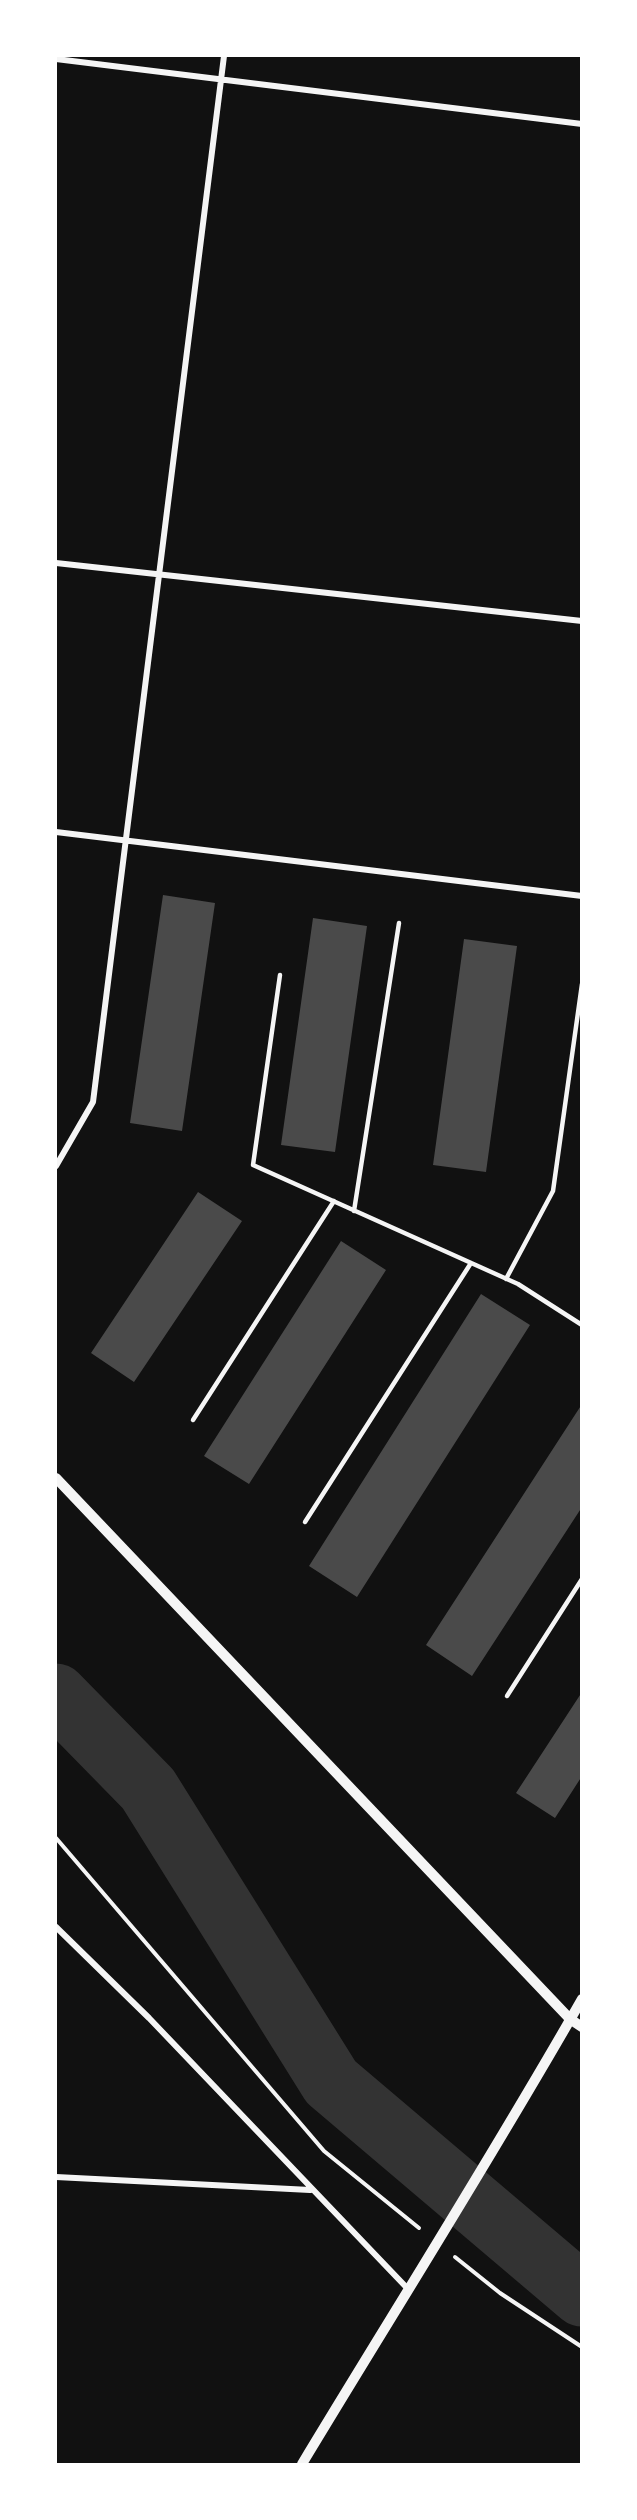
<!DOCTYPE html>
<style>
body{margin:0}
#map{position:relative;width:637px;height:2520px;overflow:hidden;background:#111;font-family:"Space Grotesk",sans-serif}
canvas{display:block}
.frame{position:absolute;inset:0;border:57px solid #fff;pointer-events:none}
</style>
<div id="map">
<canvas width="637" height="2520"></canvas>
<div class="frame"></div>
</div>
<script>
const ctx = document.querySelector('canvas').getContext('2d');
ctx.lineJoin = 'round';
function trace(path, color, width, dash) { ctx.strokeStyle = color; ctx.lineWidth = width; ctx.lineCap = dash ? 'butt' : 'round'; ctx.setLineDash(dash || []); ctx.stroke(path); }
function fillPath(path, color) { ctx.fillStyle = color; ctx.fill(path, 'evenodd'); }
trace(new Path2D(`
 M56 1695 148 1789 331 2082 582 2295`), '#333', 63);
fillPath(new Path2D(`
 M163 895 215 903 182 1131 130 1123Z
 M313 918 367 926 335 1152 281 1145Z
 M464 939 517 946 486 1172 433 1165Z
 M198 1192 242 1221 134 1382 91 1353Z
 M341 1241 386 1270 249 1484 204 1456Z
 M481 1294 530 1325 357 1597 309 1566Z
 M582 1404V1507L472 1676 426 1645Z
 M582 1692V1776L555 1818 516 1793Z`), '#4a4a4a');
trace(new Path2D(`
 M56 1838 324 2151 419 2228
 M455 2257 500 2293 582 2347`), '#f5f5f5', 4);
trace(new Path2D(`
 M280 975 253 1165 518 1284 582 1325
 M354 1211 399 923
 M506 1279 553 1191 582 984
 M193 1420 334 1201
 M305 1522 471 1263
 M507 1696 582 1579`), '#f5f5f5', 4.5);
trace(new Path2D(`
 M56 59 582 124
 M56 563 582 621
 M56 832 582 896
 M56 1166 93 1102 224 56
 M56 1927 149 2018 408 2289
 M56 2177 310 2190`), '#f5f5f5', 6);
trace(new Path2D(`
 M56 1478 570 2019 582 2027
 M302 2464C395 2310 492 2157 582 1999`), '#f5f5f5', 10);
</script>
